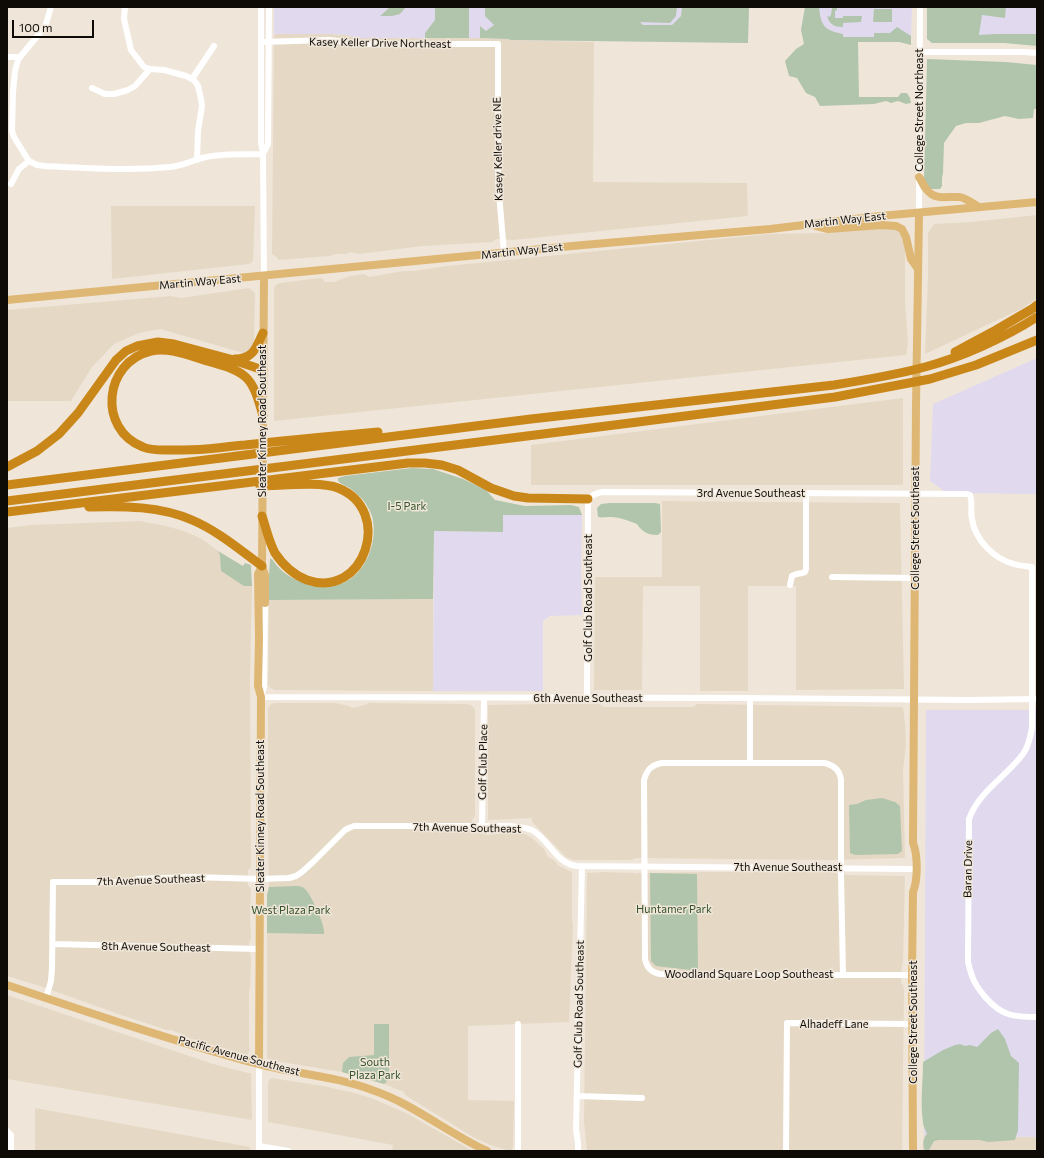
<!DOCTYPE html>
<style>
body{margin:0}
#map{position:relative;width:1044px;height:1158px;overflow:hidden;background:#efe6d9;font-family:Commissioner,sans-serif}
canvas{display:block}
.frame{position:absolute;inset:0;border:8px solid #0e0b07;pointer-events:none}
.scale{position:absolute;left:12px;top:20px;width:82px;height:18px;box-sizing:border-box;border:2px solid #0e0b07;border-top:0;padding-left:5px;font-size:12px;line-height:14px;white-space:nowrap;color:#0e0b07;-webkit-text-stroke:3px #efe6d9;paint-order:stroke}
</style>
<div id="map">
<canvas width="1044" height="1158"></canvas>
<div class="frame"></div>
<div class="scale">100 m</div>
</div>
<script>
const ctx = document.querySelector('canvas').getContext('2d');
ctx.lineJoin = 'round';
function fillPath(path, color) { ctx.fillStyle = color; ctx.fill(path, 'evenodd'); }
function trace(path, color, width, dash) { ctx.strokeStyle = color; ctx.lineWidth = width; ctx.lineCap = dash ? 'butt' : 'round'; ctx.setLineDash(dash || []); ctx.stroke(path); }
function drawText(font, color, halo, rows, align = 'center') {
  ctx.font = font + ' Commissioner,sans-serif'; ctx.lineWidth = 3; ctx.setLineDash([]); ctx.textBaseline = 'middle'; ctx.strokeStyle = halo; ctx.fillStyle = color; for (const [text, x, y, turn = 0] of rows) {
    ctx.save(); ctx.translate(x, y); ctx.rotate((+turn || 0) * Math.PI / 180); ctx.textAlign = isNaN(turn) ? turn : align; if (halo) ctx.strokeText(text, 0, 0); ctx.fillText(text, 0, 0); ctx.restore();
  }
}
fillPath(new Path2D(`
 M275 34H331L347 35 355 38H480L507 39 511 40 594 42 593 182 747 183 748 216 513 240 496 239 492 242 423 246 359 254 350 252 346 254H335L330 256 278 260V258L272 254 274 36Z
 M111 206H255L253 261 249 264 112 279Z
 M1037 215V298L1023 308 925 354 928 278V233L934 224 971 222Z
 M887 226 899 232 903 235 905 247V300L908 344 906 355 274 421V288L276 285 280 283 320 278 323 279 325 282H334L350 276 364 274 369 277 403 271H414L447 266 769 234 826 233Z
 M249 288 253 291 255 294 254 342 251 349 247 354 160 329 139 333 114 344 92 367 71 401H7V310L171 296 181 298Z
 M903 398V485H531V445Z
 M662 501 900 503 904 689 796 690V586H748V691H700V586H643L642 690H594L595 577H662Z
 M140 521 166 526 184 531 202 539 218 551 220 555 244 586H252L250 677 251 868 248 870V885L251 889 250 916 251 939 249 942 250 954 251 958 250 988 249 991V1046L250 1050 247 1055 189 1038 184 1035 171 1030H167L121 1015 40 986 7 976V528L30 525Z
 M433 599V691L275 690 270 688 268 684 269 600Z
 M275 703H335L349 706 352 708 365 705 368 703 467 704 471 705 474 708 475 710V816L472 820 471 834 479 833 488 835 509 833 524 834 531 837 544 849 548 857 554 860 559 866 572 872V918L573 928 569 1022 468 1026V1100L514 1101 513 1146 511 1151 490 1145 473 1137 405 1095 404 1092 384 1084 342 1072 275 1061 267 1058V895L269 886 267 795 268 791V709L271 704Z
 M546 704H599L604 707H693L697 704 903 707 905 724 906 744 903 770 905 857 904 858 828 860 636 858 632 860H573L566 857 532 822V818L488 820V705Z
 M603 872 633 873 636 874 637 873 698 872H828L848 875 904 876 905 877 903 962 902 965 901 983 903 985 904 990 902 1151H587L584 1121 587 873Z
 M7 995 213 1064 248 1073H251L252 1120 7 1079Z
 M271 1078 323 1086 355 1093 371 1098 408 1114 473 1151H392L393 1145 268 1122V1082Z
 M35 1108 250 1147V1151H35Z
 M924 1135 1037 1137V1151H922Z`), '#e5d9c5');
fillPath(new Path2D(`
 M274 7H749L748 43 511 40 507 39 480 38H355L347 35 331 34H275L274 36Z
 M805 7H912L911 42H830L801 30Z
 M932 7H1037V42L929 40Z
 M1037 358V494L947 493 930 481 933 404Z
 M503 515H582L581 572 582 615 550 616 543 621V691H433L434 531 502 532Z
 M926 710H1037V1137L924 1135Z`), '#e1daef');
fillPath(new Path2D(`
 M390 7H406L400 14 392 16H380Z
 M435 7H469V38H425V33L435 20Z
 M485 7H677L676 16 670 23 640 22 643 25H672L681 16 682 7H749L748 43 511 40 507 39 480 38V26L486 31 494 25 485 16Z
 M805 7H819C821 26 824 30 843 34V37H874V33H890L897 27 911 36V45L899 42H858L859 97H898L901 93H907L910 98 911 103 906 104 898 101 891 103 886 101 874 104 820 106 815 97 806 93 797 78 789 76 785 61 796 49 804 44 801 30Z
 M830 7H837V10L835 11V18H843V16H862L861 22 843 23V27C834 27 829 24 827 16L829 17 831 15 832 8Z
 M927 7H1006L1005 18 982 15 979 35 995 34H1037V46L1004 43H932L927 39Z
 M874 9H892V22H873Z
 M927 59 1006 62 1037 65V109H1034L1033 118 1019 119 1005 116 979 123H966L956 126 944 143 943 173 942 178V186L940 189H929L924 180Z
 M412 468 433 469 463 479 486 490 495 500 525 506 571 505 579 507 582 515H503V532L434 531 433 599 269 600V576L270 559H272C283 576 299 583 318 585 326 586 335 586 343 583 365 574 377 544 373 521 373 516 369 509 366 504 363 499 356 493 351 489 347 486 342 485 338 481V478L345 476Z
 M610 503H655L660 504 661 532 658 535C648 535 642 532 637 524 629 521 620 517 611 517 606 517 602 518 598 517L597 508 601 504Z
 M218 551 243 566 245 563 251 565 252 586H244L221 571 220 555Z
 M882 798 895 802 900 806 902 851 898 854 855 855 850 853 849 805 857 804 866 800Z
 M650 873 697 874 698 969 691 968 690 970 656 966 651 961Z
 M296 886C299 886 302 886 305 889 311 894 326 927 324 934L267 933V895L269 887Z
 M374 1024H389V1076L388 1080 384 1084 342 1072 343 1063 349 1057 374 1055Z
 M998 1029 1005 1039 1011 1056 1019 1063 1018 1130 1015 1140 988 1142 980 1140H939L934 1141 929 1150 925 1151C923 1144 922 1140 927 1134 926 1130 923 1127 923 1122 920 1103 923 1082 923 1062L943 1050 955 1045 960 1044 965 1046 970 1045 977 1047 991 1033Z`), '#b1c5ac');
trace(new Path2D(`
 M51 7 45 27 20 57 18 60 15 71 13 92 12 131 14 137 27 158 29 161 37 165 45 166C86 168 129 171 170 167 182 166 191 161 202 158 222 153 243 155 263 154
 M125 7 124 19 131 50 144 67 150 69 164 70 186 76 194 80 198 86 201 99 202 106 198 131 197 160
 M261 7V143L263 154 264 276
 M261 42 329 40 363 44H498V181L504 253
 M919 52H1023L1037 53
 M7 57H20
 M192 79 214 46
 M92 88 105 94H114L128 90 135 86 150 69
 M263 154 268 144 269 7
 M11 184 19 169 29 161
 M919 213 920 7
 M832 577 915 578
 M790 585 792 576C796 573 801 574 805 572L806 569V494
 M265 603 264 687 261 697 743 698 969 700 1037 699
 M587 698 588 499 595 494 602 492 967 494 970 495C973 503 970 511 972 519 975 540 994 559 1014 564 1020 566 1026 566 1032 567V728C1030 737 1029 746 1023 754 1006 777 979 791 969 819L968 962C972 979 975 985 986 998 1002 1016 1014 1017 1037 1017
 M750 698V763
 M482 826 484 698
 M53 944 259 949
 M843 975 841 874V780C840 771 834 765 824 763H662C652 765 647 769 644 780L645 959C647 968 651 972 660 974L688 975H912
 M46 998 51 981 52 968 53 882H124L133 881 137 879 193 877 260 879 289 878 296 876 302 872 313 862 345 830 349 828 354 826H510C517 827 525 827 532 830 550 840 555 863 577 866L911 869
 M518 1024V1151
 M259 1064V1151
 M577 1096 642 1098
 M7 1131 11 1135V1151
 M259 1146 288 1151
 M578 1151V1143L576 1129 582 866
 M786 1151 787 1023 912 1024`), '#fff', 6);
trace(new Path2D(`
 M919 177C922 181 923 186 927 190 936 201 947 196 959 197 965 197 973 204 979 207
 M816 226 828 229 882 225 896 226 902 229 906 237 911 259 918 269
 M264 276 262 566 265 575V603
 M7 300 583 245 770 229 880 216 1037 202
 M7 985C90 1013 173 1041 258 1064 295 1074 335 1076 372 1090 414 1104 447 1133 487 1151
 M259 1064 261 697 258 686 259 639 258 574 262 566
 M913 1151 912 975 913 892C918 880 918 855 913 843L916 405 919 213`), '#dfb775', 8);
trace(new Path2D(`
 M955 352 996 330 1032 309 1037 305
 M235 359C254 359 256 347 263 333
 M263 416C252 375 247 372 207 361 190 356 170 347 151 351 104 362 97 429 143 447 152 451 163 450 173 450 184 450 195 450 206 449 219 448 232 446 245 445 290 440 334 436 378 432
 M7 467 37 451 59 434 78 413 116 360 126 351 137 346 158 342 174 344 230 359 263 370
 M7 485 531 419 834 385C865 380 895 375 925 367 962 357 1004 338 1037 317
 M260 486C280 486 320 481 338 488 394 510 365 600 307 580 294 575 283 565 275 553 269 542 266 528 262 516
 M7 501 567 431 835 397 930 379 976 365 1037 340
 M89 507C124 506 160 506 192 520 218 531 240 550 262 566
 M7 512 408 463H425L442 465 458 470 491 488 514 496 528 498 588 499`), '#ca8719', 9);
drawText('11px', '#0e0b07', '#efe6d9', [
 ["Kasey Keller Drive Northeast",380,43,1],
 ["College Street Northeast",919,110,-90],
 ["Kasey Keller drive NE",498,149,-91],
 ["Martin Way East",845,220,-6],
 ["Martin Way East",522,251,-6],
 ["Martin Way East",200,282,-5],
 ["Sleater Kinney Road Southeast",262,421,-90],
 ["3rd Avenue Southeast",751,493],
 ["College Street Southeast",915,528,-90],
 ["Golf Club Road Southeast",588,598,-90],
 ["6th Avenue Southeast",588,698],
 ["Golf Club Place",483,762,-89],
 ["Sleater Kinney Road Southeast",260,816,-90],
 ["7th Avenue Southeast",467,828,1],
 ["7th Avenue Southeast",788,867],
 ["Baran Drive",968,869,-89],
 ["7th Avenue Southeast",151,880,-2],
 ["8th Avenue Southeast",156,947,1],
 ["Woodland Square Loop Southeast",749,974],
 ["Golf Club Road Southeast",579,1004,-89],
 ["College Street Southeast",913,1022,-90],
 ["Alhadeff Lane",834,1024],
 ["Pacific Avenue Southeast",239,1056,15]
]);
drawText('11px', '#34532a', '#efe6d9', [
 ["I-5 Park",407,506],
 ["Huntamer Park",674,909],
 ["West Plaza Park",291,910],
 ["South",375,1062],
 ["Plaza Park",375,1075]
]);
</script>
